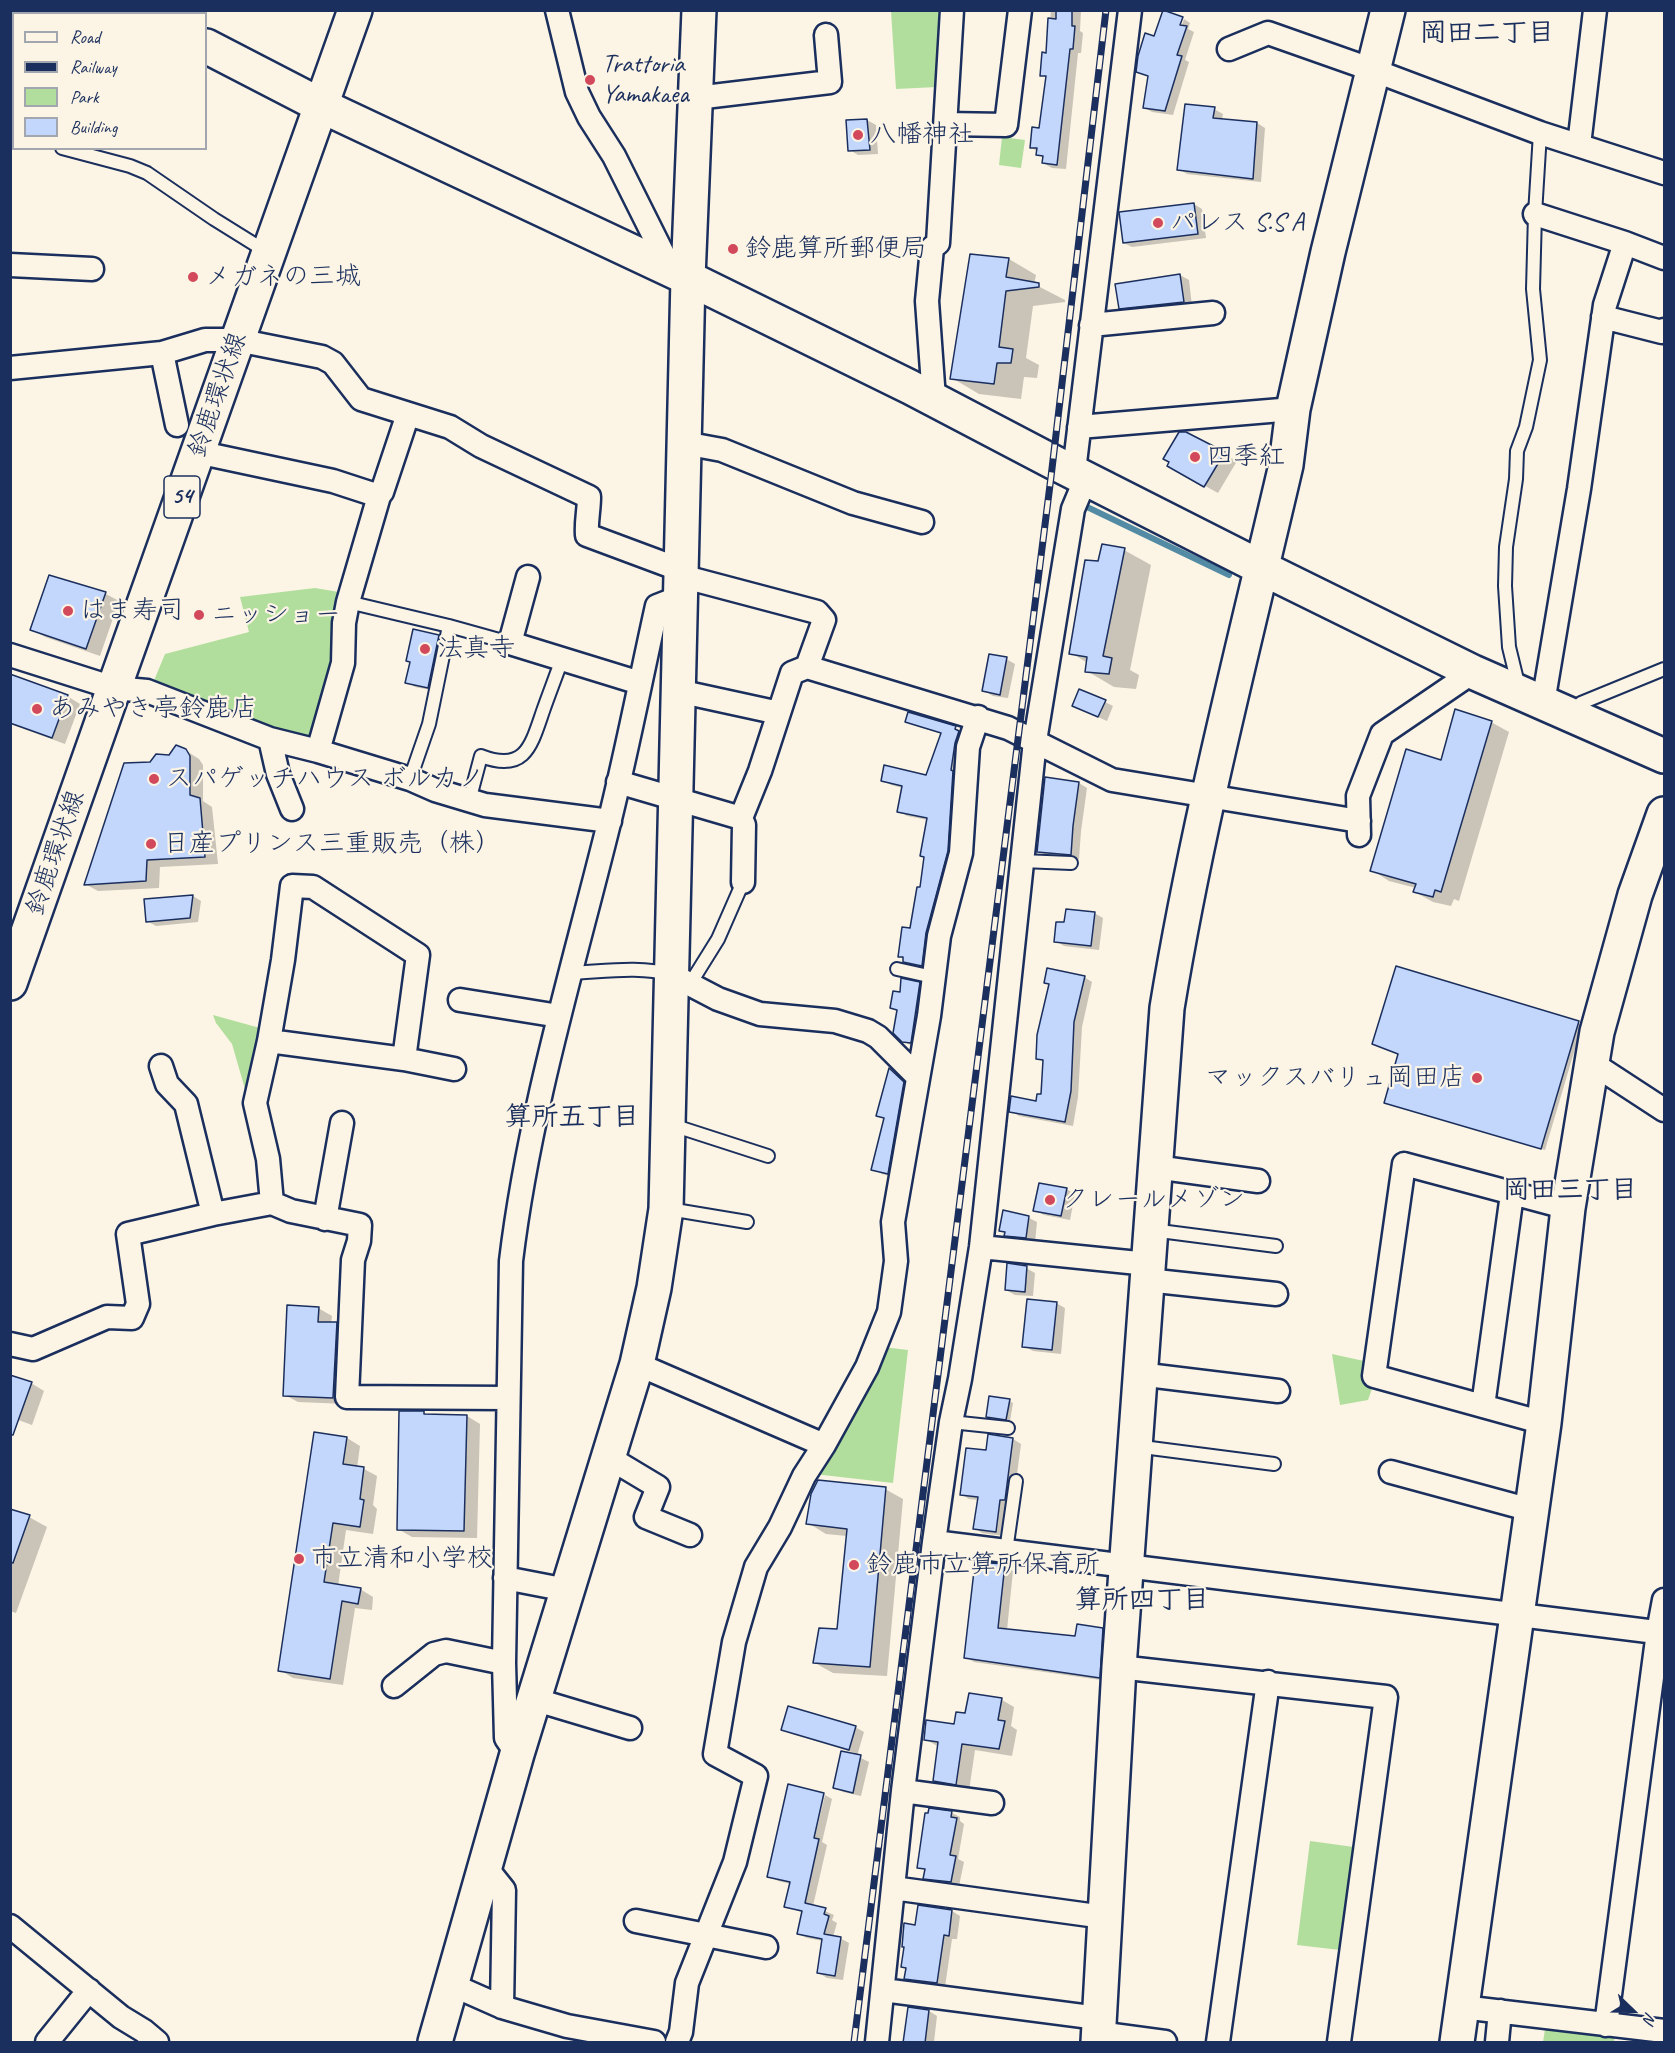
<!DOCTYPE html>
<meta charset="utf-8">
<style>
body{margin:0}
#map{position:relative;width:1675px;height:2053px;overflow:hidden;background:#fcf5e5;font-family:Caveat,sans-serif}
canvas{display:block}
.frame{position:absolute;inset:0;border:12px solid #1b2f5e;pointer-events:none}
.legend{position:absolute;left:12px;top:12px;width:195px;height:138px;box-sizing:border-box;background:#fcf5e5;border:2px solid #a2a6af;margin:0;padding:8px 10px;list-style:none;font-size:18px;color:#1b2f5e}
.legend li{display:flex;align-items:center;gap:12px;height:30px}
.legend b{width:30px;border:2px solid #a2a6af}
.north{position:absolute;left:1603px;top:1981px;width:60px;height:60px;-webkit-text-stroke:4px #fcf5e5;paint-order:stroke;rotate:113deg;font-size:16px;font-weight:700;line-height:24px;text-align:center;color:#1b2f5e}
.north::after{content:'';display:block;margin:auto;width:21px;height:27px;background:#1b2f5e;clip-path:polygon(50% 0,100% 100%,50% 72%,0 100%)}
</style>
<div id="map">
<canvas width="1675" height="2053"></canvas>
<div class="frame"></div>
<ul class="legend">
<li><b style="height:8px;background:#fcf5e5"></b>Road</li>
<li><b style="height:8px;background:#1b2f5e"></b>Railway</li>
<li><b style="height:16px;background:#b2de9d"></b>Park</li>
<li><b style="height:16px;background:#c3d6fc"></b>Building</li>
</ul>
<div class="north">N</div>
</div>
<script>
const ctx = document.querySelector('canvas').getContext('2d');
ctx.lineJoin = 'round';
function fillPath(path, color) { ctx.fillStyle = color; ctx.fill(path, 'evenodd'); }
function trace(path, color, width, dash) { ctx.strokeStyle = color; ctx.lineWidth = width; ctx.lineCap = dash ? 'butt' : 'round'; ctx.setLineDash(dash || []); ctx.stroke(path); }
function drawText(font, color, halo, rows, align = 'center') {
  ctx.font = font + ' Caveat,"Klee One",sans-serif'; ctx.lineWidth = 4.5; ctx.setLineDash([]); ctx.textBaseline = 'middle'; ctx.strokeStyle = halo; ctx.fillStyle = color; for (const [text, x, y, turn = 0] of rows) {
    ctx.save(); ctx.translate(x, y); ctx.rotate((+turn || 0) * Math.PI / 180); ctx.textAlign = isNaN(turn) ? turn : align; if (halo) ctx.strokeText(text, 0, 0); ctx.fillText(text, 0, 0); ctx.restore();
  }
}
fillPath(new Path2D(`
 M891 11H942L937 87 896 89Z
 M1002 137 1025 140 1021 168 999 165Z
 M315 588 339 592V664L310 746 153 683 165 654 249 632 240 597Z
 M213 1015 260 1028 247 1096 232 1044 216 1023Z
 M883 1347 908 1350 893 1483 814 1474Z
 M1332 1354 1364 1361 1363 1383 1373 1386 1368 1400 1340 1405Z
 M1310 1841 1354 1847 1340 1950 1297 1945Z
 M1546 2023 1615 2032 1614 2042H1543Z`), '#b2de9d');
fillPath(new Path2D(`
 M1051 10H1081L1080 31 1083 33 1081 53H1078L1066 169 1052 168 1043 163 1044 157 1031 147 1041 130 1047 78 1042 75 1047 54Z
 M1184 19 1190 23 1188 29 1194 32 1185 60 1189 62 1173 115 1152 112 1145 108 1149 77 1138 71 1176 32 1179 33Z
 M1214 109 1223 114 1222 120 1257 123 1265 128 1261 182 1187 174 1179 169Z
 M867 120 876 125 878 154 858 155 850 150Z
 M1194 204 1202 209 1206 238 1132 247 1124 243Z
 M972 256 1009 259 1036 275 1034 284 1065 300V302L1033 306 1026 358 1039 365 1037 378 1024 377 1021 399 979 394 952 378Z
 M1180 275 1189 280 1192 306 1129 313 1120 308Z
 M1185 433 1237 461 1218 493 1169 466Z
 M1124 550 1151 565 1130 670 1139 675 1136 689 1114 687 1087 671 1088 663 1071 653 1099 563Z
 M50 577 106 594 119 601 100 656 45 637 32 629Z
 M438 637 447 642 436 691 415 687 407 682 411 663 407 661Z
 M1006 659 1015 664 1008 698 993 696 984 691Z
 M10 676 67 696 80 704 65 744 10 724Z
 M1105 702 1113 706 1107 721 1082 710Z
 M907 721 954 737 957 729 964 733 956 856 930 970 913 966 899 956 911 930 921 889 928 820 907 816 899 811 903 788 891 785 883 780 927 776 942 734 916 726Z
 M1491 722 1509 732 1459 901 1454 899 1451 906 1433 902 1415 892 1416 888 1389 881 1372 870 1442 762Z
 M185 750 199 759 203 765V801L212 807 218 864 160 867 159 888 98 891 85 884 151 763Z
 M1079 783 1087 788 1081 831 1079 859 1047 856 1038 851Z
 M193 896 201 901 198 922 156 926 147 921Z
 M1094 913 1103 918 1099 950 1064 946 1056 941 1065 924Z
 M1084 977 1092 982 1082 1027 1078 1097 1073 1126 1019 1116 1011 1111 1037 1103 1042 1096 1044 1062 1038 1058Z
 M919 984 928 989 919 1047 912 1046 903 1041 899 1012 891 1008 901 993Z
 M1578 1023 1582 1025 1545 1150 1389 1104 1400 1054Z
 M890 1070 898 1074 912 1088 896 1178 882 1174 873 1169 885 1119 878 1115Z
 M1066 1189 1075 1194 1070 1220 1044 1215 1035 1210Z
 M1029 1218 1037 1222 1035 1242 1014 1240 1001 1230Z
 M1026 1268 1035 1273 1033 1296 1015 1295 1006 1290Z
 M1056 1303 1065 1308 1061 1354 1033 1351 1024 1346Z
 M318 1308 332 1316 331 1324H336L350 1331 346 1404 298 1402 285 1395Z
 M31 1383 44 1391 32 1425 10 1417Z
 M1009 1401 1013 1403 1010 1421 988 1416Z
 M424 1412 429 1416H467L480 1424 477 1538 412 1537 398 1529Z
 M316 1433 347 1438 360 1446 357 1468 364 1469 377 1476 373 1505 377 1509 373 1534 346 1530 338 1586 360 1589 373 1597 372 1610 355 1608 343 1685 293 1678 280 1670Z
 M989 1436 1013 1439 1021 1444 1013 1504 1004 1536 982 1533 975 1528 979 1500 969 1499 961 1494 987 1452Z
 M885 1489 903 1499 887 1676 833 1673 815 1663 838 1630 847 1536 826 1534 808 1523Z
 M10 1510 29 1517 47 1527 16 1613 10 1611Z
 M1005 1566 1013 1571 1007 1630 1076 1637 1103 1629 1111 1634 1108 1681 974 1662 965 1657Z
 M1002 1700 1014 1707 1011 1726 1017 1730 1012 1756 975 1750 969 1791 947 1788 934 1781 939 1747 925 1739 955 1726Z
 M855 1727 864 1732 857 1756 869 1762 861 1796 843 1792 835 1787 855 1753 792 1734 783 1729Z
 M789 1785 824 1794H823L810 1845H813L825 1795 832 1799 822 1842 827 1845 813 1906 834 1915 832 1920 837 1923 833 1937 840 1938 849 1943 843 1980 827 1978 819 1973 823 1941 807 1938 798 1934 803 1913 786 1906 791 1884 778 1881 769 1876Z
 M930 1810 952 1813 960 1817V1821L964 1824 958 1859 964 1862 959 1886 933 1883 925 1878 926 1871 919 1867Z
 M952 1911 960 1916 957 1939H952L945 1987 913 1983 905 1978 907 1969 902 1966 905 1947 917 1926Z
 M929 2011 937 2016 934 2042H900H904Z`), '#0003');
trace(new Path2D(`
 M1085 506 1229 575`), '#538ba5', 6);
const building = new Path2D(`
 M1056 10H1072V26H1075L1073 49H1070L1057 165 1042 163 1043 156 1036 155 1037 148H1030L1032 127 1039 128 1046 76H1040L1042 52 1046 53 1048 18 1056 19Z
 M1163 10 1183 17 1180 25 1187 26 1177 55 1182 56 1165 111 1143 108 1148 76 1136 72 1138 56 1145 33 1154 36Z
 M1185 104 1215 107 1213 118 1257 122 1253 179 1177 170Z
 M867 119 870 150 848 151 846 120Z
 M1194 203 1198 234 1123 243 1119 212Z
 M970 254 1009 258 1006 277 1039 283V287L1006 291 999 347 1013 349 1011 363H997L994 384 950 379Z
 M1180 274 1184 302 1119 309 1115 284Z
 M1179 432H1186L1225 452 1204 487 1167 466 1169 462 1163 459Z
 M1102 544 1125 548 1103 656 1112 658 1109 674 1085 672 1087 657 1069 654 1085 560 1098 561Z
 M49 575 106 592 86 649 30 630Z
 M413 629 439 635 428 688 405 683 410 662 406 661Z
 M989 654 1007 657 1000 695 982 691Z
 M10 674 68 695 52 738 10 723Z
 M1079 689 1106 700 1098 717 1072 706Z
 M1455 709 1492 721 1441 892 1435 890 1433 897 1413 892 1416 884 1370 871 1406 749 1441 760Z
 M908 712 956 726 955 729 959 731 955 743 951 770 953 771 948 851 926 933 922 966 903 962V957H898L902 927 910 928 917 887H920L924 857 920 856 927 818 897 812 902 786 881 781 884 765 926 775 941 733 905 722Z
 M176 745 186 749 190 756V795L200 798 205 857 147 860 146 881 84 885 124 763 150 762 156 754 169 755Z
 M1045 777 1079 782 1073 826 1071 855 1037 852Z
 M193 895 190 918 146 922 144 899Z
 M1066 909 1095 912 1091 946 1054 942 1056 922H1064Z
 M1396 966 1579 1021 1541 1149 1384 1103 1398 1054 1372 1044Z
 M1047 968 1085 976 1074 1022 1071 1091 1065 1122 1009 1112 1011 1096 1036 1101 1037 1094H1041L1043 1060 1036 1059 1037 1035 1049 984 1044 983Z
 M901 978 920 982 911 1043 902 1042 893 1033 897 1010 890 1008 893 991 900 992Z
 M889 1068 904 1082 888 1174 871 1170 884 1118 876 1116Z
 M1039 1183 1067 1188 1061 1216 1033 1211Z
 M1003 1210 1029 1216 1026 1238 1004 1236 1005 1232 999 1231Z
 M1007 1263 1027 1266 1025 1292 1005 1290Z
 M1027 1299 1057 1302 1052 1350 1022 1347Z
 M287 1305 319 1307 318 1322H337L333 1398 283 1396Z
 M10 1375 32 1382 13 1435H10Z
 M989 1396 1010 1399 1006 1420 986 1417Z
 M399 1411H424V1414L467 1415 464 1531 397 1530Z
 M314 1432 347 1437 343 1464 364 1467 360 1499 364 1500 360 1527 333 1523 324 1582 361 1588 358 1604 342 1601 330 1679 278 1671Z
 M988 1434 1013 1438 1005 1500H1000L996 1532 973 1529 978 1497 960 1495 966 1448 986 1450Z
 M818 1480 886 1487 870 1667 813 1663 819 1628 837 1629 847 1529 806 1524 811 1494Z
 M10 1509 30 1515 13 1563 10 1562Z
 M975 1562 1005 1564 998 1628 1075 1636 1077 1624 1103 1628 1100 1678 964 1658Z
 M969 1693 1002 1698 998 1720 1005 1721 999 1749 962 1744 956 1785 933 1781 938 1742 924 1740 926 1720 954 1724 956 1712 965 1713Z
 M788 1706 856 1726 849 1750 781 1730Z
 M841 1751 861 1755 853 1793 833 1788Z
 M788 1784 824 1793 814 1838 819 1839 805 1903 826 1908 824 1914 829 1916 824 1934 841 1937 835 1976 817 1973 822 1939 797 1934 802 1911 784 1907 790 1882 767 1877Z
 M929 1808 952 1811 951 1817 957 1818 950 1855 956 1856 951 1882 923 1879 925 1869 917 1868 925 1813H928Z
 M918 1905 952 1910 949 1936 944 1935 937 1983 904 1979 906 1968 901 1967 904 1947H902L904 1923 915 1925Z
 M908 2007 929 2010 925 2043H903Z`);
fillPath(building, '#c3d6fc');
trace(building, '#1b2f5e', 1.5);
const lane = new Path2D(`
 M10 136 14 137
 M62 148 130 166 147 173 214 219 267 252
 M348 602 449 626 510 643
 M1519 688 1509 647 1505 586 1506 547 1516 479 1517 451 1526 427 1540 360 1533 289 1535 214 1540 133
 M1574 714 1581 703 1664 669
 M410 779 429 724 449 626
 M469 801 481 756C525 773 531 746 543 711 549 694 556 676 562 659
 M1022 861 1071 863
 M897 969 933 977
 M570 973C600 972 642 965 670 975
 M690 984 718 939 743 882
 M669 1124 768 1156
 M669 1209 747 1222
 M1152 1230 1276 1246
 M951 1422 1008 1428
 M1135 1446 1274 1464
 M1006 1551 1016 1481`);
const street = new Path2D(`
 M557 10 577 92 589 117 614 156 671 270
 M10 43 14 44
 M1229 49 1268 33 1373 70 1540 133 1664 173
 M696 98 830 82 826 35
 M946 124 1006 125 1020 10
 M1579 145 1595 10
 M1535 214 1625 243
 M10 265 92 269
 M1603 317 1662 332 1664 330
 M1091 325 1213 313
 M162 353 177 425
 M10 368 162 353 205 340H237L322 357 333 363 361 399 450 427 481 446 589 497C589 510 586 521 587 535L681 570
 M934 399 927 301 932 248 938 243 952 10
 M1079 427 1293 409
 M684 443 722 450 853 503 922 522
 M197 452 333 481 379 496
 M1074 471 1130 10
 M681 576 817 612 824 620 807 667 1008 728 1112 780 1359 821
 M528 577 510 643 640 683
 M10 655 114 688 147 691 270 739 318 751 410 779 435 790 485 805 610 821
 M678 691 779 713
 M1543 703 1579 489 1605 305 1625 243 1664 258
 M270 739 278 774 292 809
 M318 751 343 663 344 623 348 602 379 496 382 492 408 414
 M618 782 741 818
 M1359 835 1358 796 1382 734 1473 672
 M743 882 744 825 741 818 760 771 792 673 807 667
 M672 975 718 999 760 1014 835 1021 868 1031 878 1037 918 1077
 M460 1000 559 1016
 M269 1041 404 1059 418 955 313 887 292 886 283 960 269 1041 255 1103 268 1159 272 1203
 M404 1059 454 1069
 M1592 1063 1664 1110
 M161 1066 167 1084 186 1104 213 1214
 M1155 1167 1258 1181
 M325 1219 342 1123
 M981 1247 1148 1264
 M1147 1280 1276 1294
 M10 1344 33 1349 107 1317 132 1318 138 1304 128 1234 213 1214 272 1203 291 1211 360 1225 359 1241 353 1260 347 1397 507 1398
 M637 1364 824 1445
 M1139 1374 1278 1391
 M1483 1406 1512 1194
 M1544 1423 1374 1376 1404 1164 1568 1208
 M608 1457 658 1487 646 1517 690 1535
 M1391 1472 1531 1510
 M934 1542 1664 1633
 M505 1578 567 1590
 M1119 1667 1386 1697 1339 2042
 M394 1686 434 1654 446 1651 504 1663
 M533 1699 630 1728
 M517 1754 506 1738 504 1663 511 1261C529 1112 573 968 609 823 627 751 641 678 657 606L680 597
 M903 1791 992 1803
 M484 1865 504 1890 502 2007
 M893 1888 1104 1917
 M636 1921 766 1947
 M10 1926 121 2017 144 2031 157 2042
 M450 1984 502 2007 567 2026 654 2042
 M883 1990 1098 2018
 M1462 2007 1664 2031
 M1606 2025 1658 1632 1664 1600
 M1098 2033 1165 2042
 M47 2042 89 1990
 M677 2042 681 2032 687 1983 735 1862 756 1776 715 1754 734 1642 756 1567 780 1527 804 1476 824 1445 867 1367 889 1312 896 1261 893 1222 929 1016 939 936 961 853 968 747 978 717
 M877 2042 903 1791 934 1542 951 1422 960 1379 981 1247 1035 741 1073 509 1086 478
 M1218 2042 1268 1682
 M1497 2042 1500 2011`);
const secondary = new Path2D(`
 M136 10 142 14
 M206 46 322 106 688 278 910 387 1053 462 1262 568 1473 672 1664 756
 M435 2042 517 1754 637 1364 654 1288 666 1209 688 278 699 10
 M1098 2042 1119 1667 1167 1008C1197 825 1244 645 1286 465L1293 409 1328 252 1388 10
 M1457 2042 1544 1423 1568 1208 1597 1032 1635 895 1664 814`);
const primary = new Path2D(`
 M10 983 114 688 355 10`);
trace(lane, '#1b2f5e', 16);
trace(street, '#1b2f5e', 27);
trace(secondary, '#1b2f5e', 38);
trace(primary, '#1b2f5e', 38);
trace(lane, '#fcf5e5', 12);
trace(street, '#fcf5e5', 22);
trace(secondary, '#fcf5e5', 33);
trace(primary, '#fcf5e5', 33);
const rail = new Path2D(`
 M854 2042 1051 477 1106 10`);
trace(rail, '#1b2f5e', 7);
trace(rail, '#fcf5e5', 4.5, [14]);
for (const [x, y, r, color] of [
 [590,80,6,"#d1495b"],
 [858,135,6,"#d1495b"],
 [1158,223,6,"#d1495b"],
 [733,249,6,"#d1495b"],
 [193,277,6,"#d1495b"],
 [1195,457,6,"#d1495b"],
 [68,611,6,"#d1495b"],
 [199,615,6,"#d1495b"],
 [425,649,6,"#d1495b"],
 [37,709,6,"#d1495b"],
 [154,779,6,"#d1495b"],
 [151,844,6,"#d1495b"],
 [1477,1078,6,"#d1495b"],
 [1050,1200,6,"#d1495b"],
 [299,1559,6,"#d1495b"],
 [854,1565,6,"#d1495b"]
]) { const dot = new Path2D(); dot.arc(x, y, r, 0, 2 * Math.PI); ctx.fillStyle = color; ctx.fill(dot); trace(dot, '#fcf5e5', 2); }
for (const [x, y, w] of [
 [182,497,36]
]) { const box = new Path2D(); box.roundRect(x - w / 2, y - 21, w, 42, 4.5); ctx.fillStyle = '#fcf5e5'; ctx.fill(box); trace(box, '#1b2f5e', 1.5); }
drawText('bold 24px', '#1b2f5e', null, [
 ["54",182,497]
]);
drawText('26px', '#1b2f5e', '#fcf5e5', [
 ["Trattoria",602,65],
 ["Yamakaea",602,95],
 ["八幡神社",870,135],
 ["パレス S.S A",1170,223],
 ["鈴鹿算所郵便局",745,249],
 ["メガネの三城",205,277],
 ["四季紅",1207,457],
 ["はま寿司",80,611],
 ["ニッショー",211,615],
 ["法真寺",437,649],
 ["あみやき亭鈴鹿店",49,709],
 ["スパゲッチハウス ボルカノ",166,779],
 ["日産プリンス三重販売（株）",163,844],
 ["マックスバリュ岡田店",1465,1078,"right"],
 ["クレールメゾン",1062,1200],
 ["市立清和小学校",311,1559],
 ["鈴鹿市立算所保育所",866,1565]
], 'left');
drawText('26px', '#1b2f5e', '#fcf5e5', [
 ["鈴鹿環状線",218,395,-71],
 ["鈴鹿環状線",56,853,-71]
]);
drawText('bold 27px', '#1b2f5e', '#fcf5e5', [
 ["岡田二丁目",1487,34],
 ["算所五丁目",572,1118],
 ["岡田三丁目",1570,1191],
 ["算所四丁目",1142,1601]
]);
</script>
